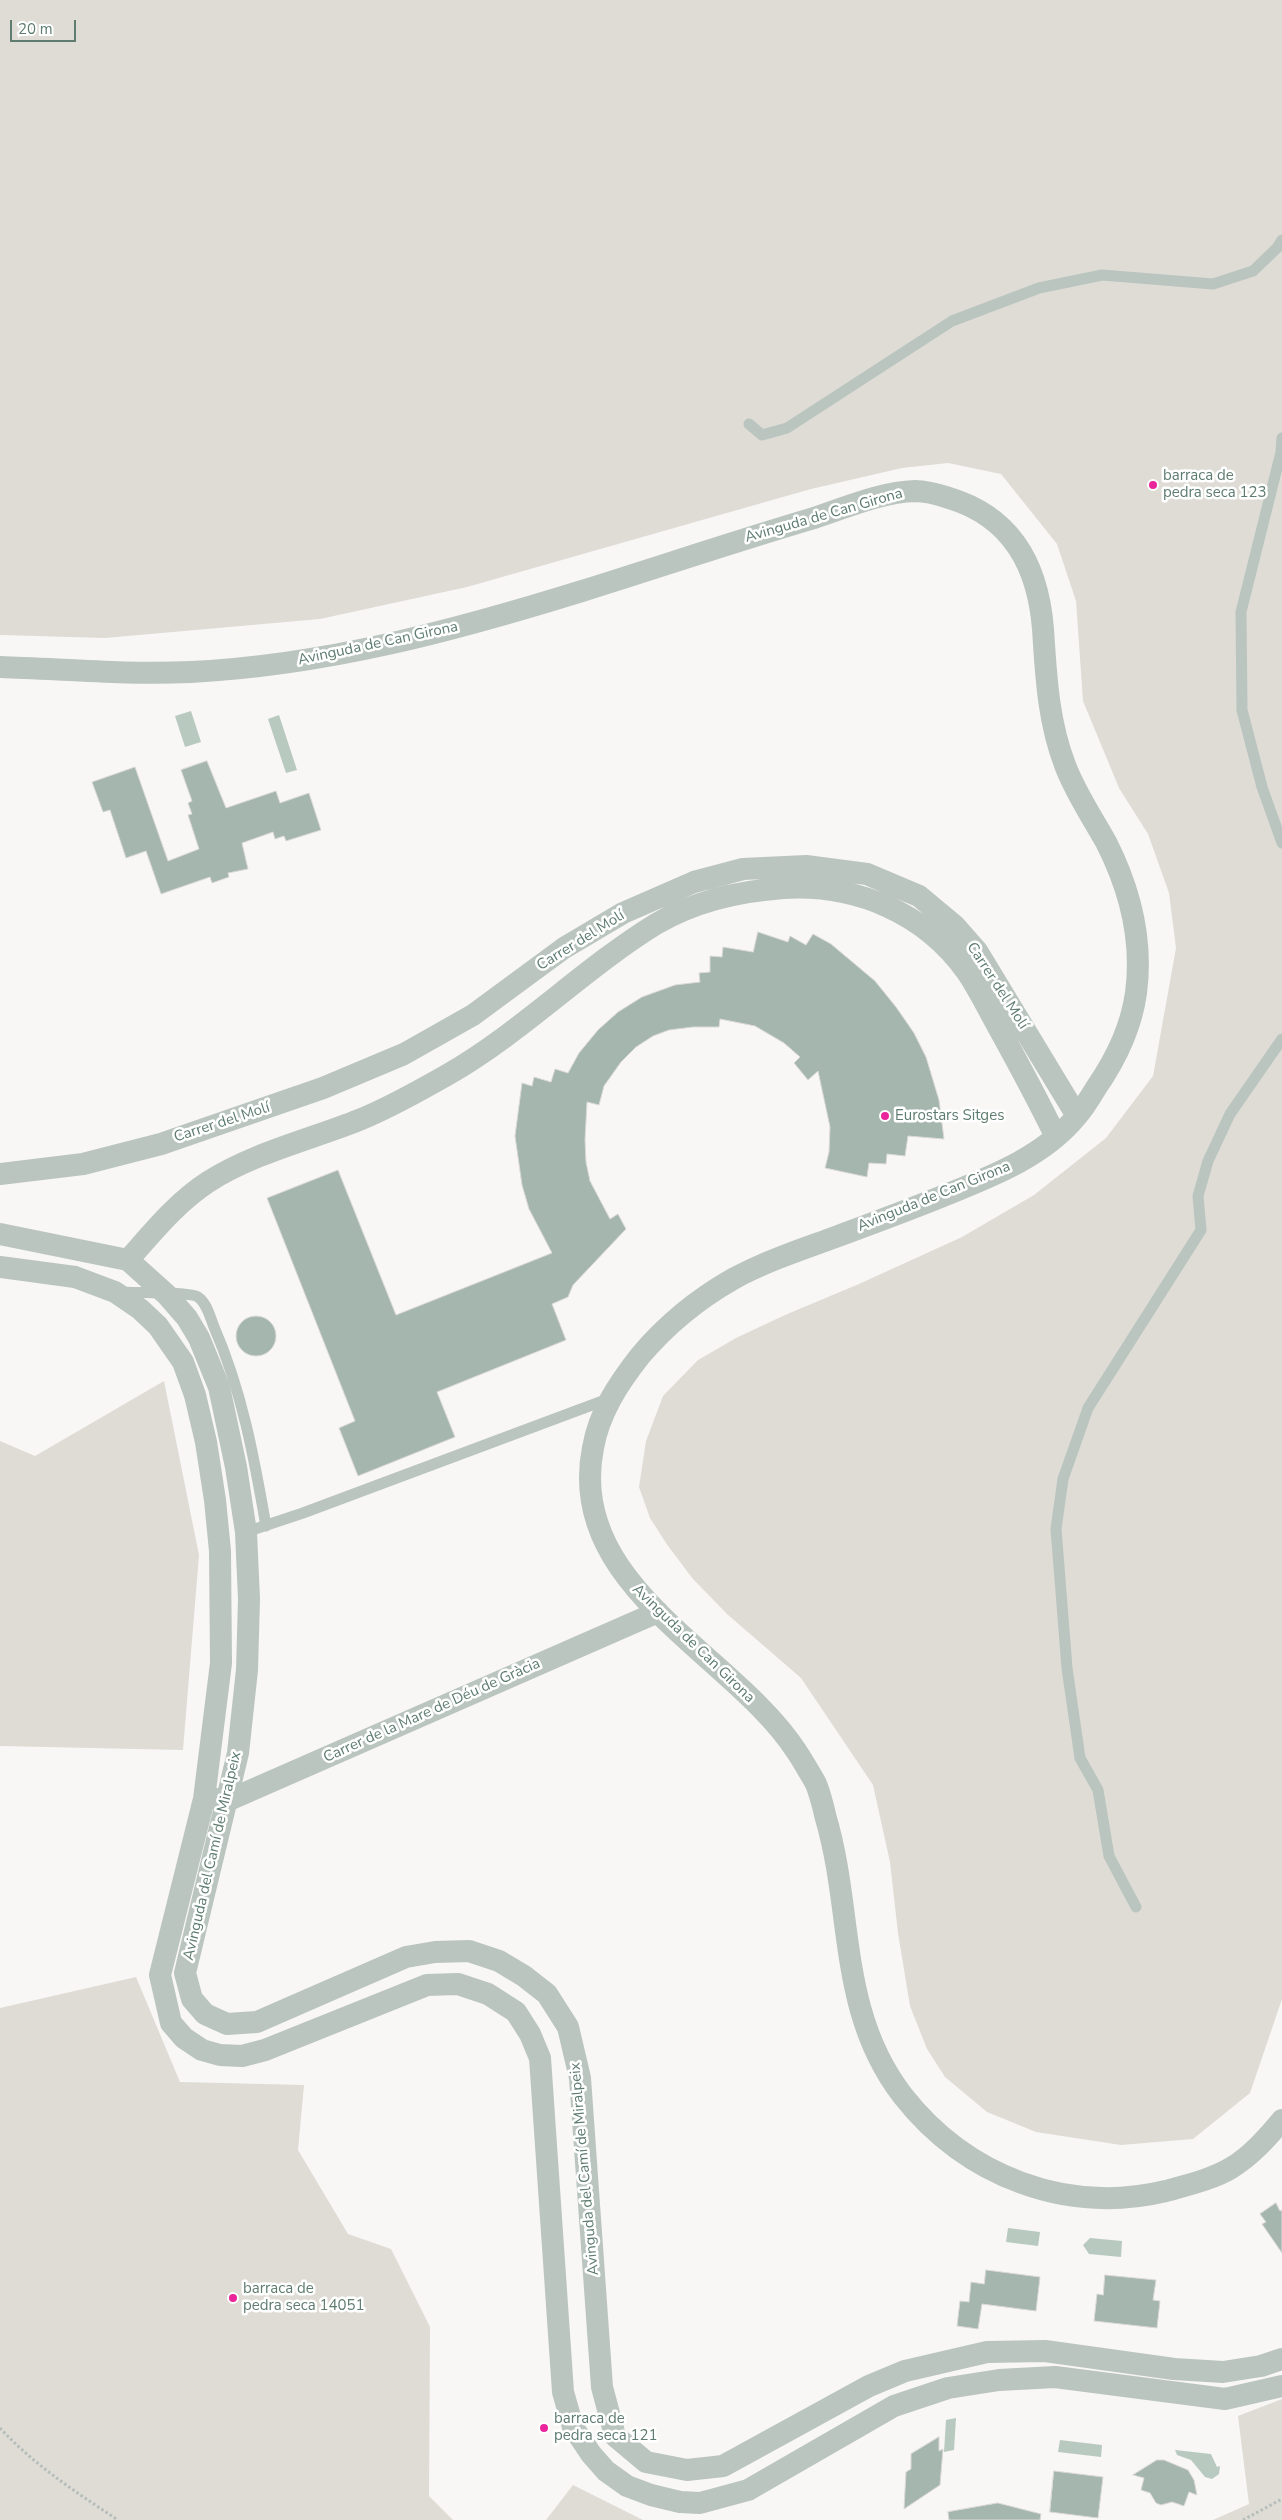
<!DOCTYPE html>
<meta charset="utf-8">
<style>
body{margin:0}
#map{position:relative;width:1282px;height:2520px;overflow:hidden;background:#f9f6f6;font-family:"Nunito Sans",sans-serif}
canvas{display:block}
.scale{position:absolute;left:10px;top:20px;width:66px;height:22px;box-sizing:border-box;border:2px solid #5e7c70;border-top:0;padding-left:6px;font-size:15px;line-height:18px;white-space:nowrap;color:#5e7c70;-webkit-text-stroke:4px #fff;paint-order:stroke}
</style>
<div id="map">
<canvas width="1282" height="2520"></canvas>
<div class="scale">20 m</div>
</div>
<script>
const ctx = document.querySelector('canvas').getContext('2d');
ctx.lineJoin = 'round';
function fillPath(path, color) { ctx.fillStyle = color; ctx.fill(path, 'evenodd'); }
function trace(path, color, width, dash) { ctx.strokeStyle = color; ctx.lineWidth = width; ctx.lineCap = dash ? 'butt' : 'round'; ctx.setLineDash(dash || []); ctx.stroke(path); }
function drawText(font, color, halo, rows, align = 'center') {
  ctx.font = font + ' "Nunito Sans",sans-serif'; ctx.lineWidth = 5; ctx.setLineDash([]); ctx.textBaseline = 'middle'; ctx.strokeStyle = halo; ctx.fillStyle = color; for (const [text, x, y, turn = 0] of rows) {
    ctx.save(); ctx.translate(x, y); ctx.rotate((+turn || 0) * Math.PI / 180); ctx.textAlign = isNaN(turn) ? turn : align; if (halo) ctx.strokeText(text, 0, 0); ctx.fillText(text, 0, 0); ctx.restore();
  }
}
fillPath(new Path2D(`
 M0 0H1282V1999L1250 2093 1193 2139 1121 2145 1036 2132 987 2112 945 2077 927 2049 910 2006 898 1933 890 1862 873 1785 801 1678 727 1614 693 1579 668 1546 650 1518 639 1487 646 1441 663 1396 698 1360 736 1338 785 1315 859 1284 962 1237 1034 1195 1106 1138 1153 1076 1176 948 1169 893 1148 834 1119 788 1083 701 1076 601 1057 544 1001 474 948 463 902 468 811 489 467 587 320 619 105 638 0 635Z
 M164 1381 199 1555 183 1750 0 1746V1441L35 1456Z
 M136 1977 180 2082 304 2085 298 2150 348 2234 391 2249 430 2327 429 2496 453 2520H0V2008Z
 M1282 2399V2520H1213L1249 2504 1238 2416Z
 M573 2485 643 2520H546Z`), '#dedcd5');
fillPath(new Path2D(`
 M191 711 201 742 185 747 175 716Z
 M279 715 297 770 286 773 268 719Z
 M1008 2228 1040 2232 1038 2246 1006 2242Z
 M1090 2238 1122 2241 1121 2257 1089 2254 1083 2245Z
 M956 2418 954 2450 944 2452 946 2420Z
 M1060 2440 1102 2445 1101 2457 1058 2452Z
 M1175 2450 1211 2454 1217 2467 1220 2466 1219 2474 1212 2479 1205 2477 1191 2460 1177 2455Z`), '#b8cabf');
const building = new Path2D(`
 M207 761 226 808 276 791 280 803 309 793 321 830 286 841 284 836 275 839 273 832 242 843 248 869 228 873 229 877 212 883 210 877 161 894 146 851 126 858 110 810 103 812 92 782 135 767 168 861 199 849 188 815 192 814 188 803 192 801 181 770Z
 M758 932 788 942 790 936 806 945 813 934 831 944 875 981 896 1007 914 1033 926 1057 939 1100 944 1139 908 1136 905 1156 887 1154 886 1164 869 1163 867 1177 825 1168 829 1152 830 1127 818 1071 808 1080 794 1063 800 1057 784 1043 755 1026 720 1019 719 1027H693L669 1030 653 1036 636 1047 621 1062 604 1086 599 1105 587 1102 585 1140 586 1162 590 1181 610 1219 618 1214 626 1229 573 1285 568 1297 552 1304 566 1340 437 1392 455 1437 358 1476 339 1428 355 1421 267 1198 338 1170 396 1315 552 1253 529 1209 522 1185 515 1136 522 1083 532 1086 534 1077 551 1082 555 1069 568 1073 579 1053 598 1030 618 1012 642 997 675 985 700 982 699 973 710 972V956L722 957 723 947 753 952Z
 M236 1336a20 20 0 1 1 40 0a20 20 0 1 1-40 0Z
 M1276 2203 1280 2211 1282 2210V2253L1262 2224 1266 2222 1260 2214Z
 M986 2270 1040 2277 1036 2311 982 2304 978 2329 957 2326 960 2301 969 2302 971 2282 984 2284Z
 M1105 2275 1156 2280 1153 2300 1160 2301 1157 2328 1094 2321 1097 2294 1103 2295Z
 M939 2437V2451L943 2449 940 2485 904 2509 906 2472 911 2469V2454Z
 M1157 2460H1164L1188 2470 1194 2480 1197 2495 1189 2492 1184 2506 1172 2502 1161 2505 1156 2503 1150 2493 1141 2490 1144 2478 1133 2475Z
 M1054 2471 1103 2477 1098 2518 1050 2512Z
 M998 2503 1041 2514 1040 2520H949L948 2512Z`);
fillPath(building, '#a5b6af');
trace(building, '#dad8d8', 1);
trace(new Path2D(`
 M0 2428C34 2465 77 2493 118 2520
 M1243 2520 1282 2499`), '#b5bdba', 3, [2.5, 2.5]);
trace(new Path2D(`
 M749 424 762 435 787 428 952 321 1039 288 1102 275 1213 284 1253 271 1277 248 1282 240
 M1282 438 1281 452 1241 612 1242 710 1262 787 1282 843
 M122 1292C135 1293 191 1292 198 1297 207 1303 210 1317 214 1327 242 1391 254 1457 266 1526
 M246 1532 303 1513 608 1399
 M1136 1907 1109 1856 1098 1790 1080 1758 1067 1668 1056 1529 1063 1479 1088 1408 1201 1230 1198 1196 1208 1161 1230 1114 1282 1039`), '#bac5c0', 11);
trace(new Path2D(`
 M0 667C63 669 128 675 191 672 326 665 453 631 582 591 659 567 736 541 814 518 845 508 881 492 915 491 926 491 937 494 949 498 1012 517 1038 566 1043 629 1046 675 1048 721 1065 765 1075 792 1092 817 1106 842 1130 889 1143 940 1136 993 1131 1029 1116 1059 1096 1088 1090 1098 1084 1108 1076 1117 1043 1157 990 1177 943 1196 906 1211 868 1225 830 1239 797 1251 764 1262 733 1279 698 1299 666 1325 640 1356 618 1384 599 1413 593 1448 565 1587 734 1654 797 1752 798 1753 814 1780 815 1782 818 1787 824 1809 825 1815 854 1911 837 2011 903 2096 966 2176 1066 2215 1166 2191 1187 2185 1213 2179 1231 2168 1251 2156 1267 2138 1282 2120
 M0 1174 83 1164 161 1144 323 1088 404 1054 473 1015 564 948 623 913 694 882 743 869 806 866 867 874 919 896 955 926 977 951 1077 1116
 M0 1234 128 1260 167 1295 187 1318 199 1338 219 1387 236 1467 246 1532 249 1599 247 1670 238 1753 185 1973 192 1999 205 2014 227 2024 257 2022 406 1957 435 1952 469 1951 499 1961 524 1976 547 1994 568 2027 580 2078 602 2387 615 2436 646 2462 687 2470 723 2466 869 2386 905 2371 987 2352 1045 2351 1174 2369 1223 2372 1261 2366 1282 2359
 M128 1260C153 1232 176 1203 208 1182 253 1153 309 1140 359 1120 389 1108 419 1091 447 1075 522 1032 583 969 656 924 695 901 740 891 784 888 857 884 925 913 967 972 978 988 987 1007 996 1023 1017 1061 1037 1098 1056 1137
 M0 1267 75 1277 115 1292 140 1309 158 1326 183 1362 195 1395 206 1442 215 1500 220 1551 221 1663 204 1799 160 1975 171 2023 184 2038 202 2050 220 2055 242 2056 265 2050 427 1985 458 1984 488 1994 516 2012 530 2034 540 2058 563 2392 573 2427 591 2454 606 2471 627 2486 651 2495 680 2502 700 2503 748 2490 894 2406 948 2388 999 2380 1055 2377 1225 2399 1282 2386
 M218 1799 229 1800 658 1612`), '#bac5c0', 22);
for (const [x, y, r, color] of [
 [1153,485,5,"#ea249a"],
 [885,1116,5,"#ea249a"],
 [233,2298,5,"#ea249a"],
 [544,2428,5,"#ea249a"]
]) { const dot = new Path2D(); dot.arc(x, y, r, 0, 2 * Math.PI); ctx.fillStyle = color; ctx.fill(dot); trace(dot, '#fff', 2); }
drawText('15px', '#5e7c70', '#fff', [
 ["barraca de",1163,476],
 ["pedra seca 123",1163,493],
 ["Eurostars Sitges",895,1116],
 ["barraca de",243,2289],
 ["pedra seca 14051",243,2306],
 ["barraca de",554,2419],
 ["pedra seca 121",554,2436]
], 'left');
drawText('15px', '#5e7c70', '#fff', [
 ["Avinguda de Can Girona",824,516,-16],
 ["Avinguda de Can Girona",378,644,-12],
 ["Carrer del Molí",581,941,-32],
 ["Carrer del Molí",997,986,57],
 ["Carrer del Molí",222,1123,-18],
 ["Avinguda de Can Girona",934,1197,-22],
 ["Avinguda de Can Girona",693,1644,44],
 ["Carrer de la Mare de Déu de Gràcia",432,1711,-24],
 ["Avinguda del Camí de Miralpeix",213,1856,-77],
 ["Avinguda del Camí de Miralpeix",585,2169,-95]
]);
</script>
